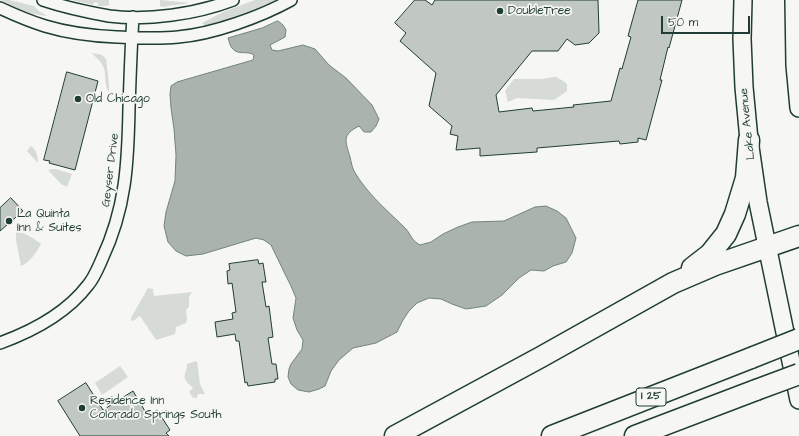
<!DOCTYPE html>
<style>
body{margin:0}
#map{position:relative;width:799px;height:436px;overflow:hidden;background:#f6f6f2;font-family:"Architects Daughter",sans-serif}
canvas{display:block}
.scale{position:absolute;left:661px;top:16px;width:89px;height:18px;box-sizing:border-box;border:2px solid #1f3d34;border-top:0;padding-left:5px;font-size:12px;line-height:14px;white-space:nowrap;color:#1f3d34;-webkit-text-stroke:3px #f6f6f2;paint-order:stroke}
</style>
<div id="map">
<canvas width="799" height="436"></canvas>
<div class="scale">50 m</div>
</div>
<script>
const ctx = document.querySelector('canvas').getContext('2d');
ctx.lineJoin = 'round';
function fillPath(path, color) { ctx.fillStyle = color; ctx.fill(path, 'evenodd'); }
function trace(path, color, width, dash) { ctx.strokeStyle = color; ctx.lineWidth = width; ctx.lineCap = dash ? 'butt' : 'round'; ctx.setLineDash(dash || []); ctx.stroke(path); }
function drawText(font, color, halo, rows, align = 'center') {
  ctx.font = font + ' "Architects Daughter",sans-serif'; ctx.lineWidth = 3.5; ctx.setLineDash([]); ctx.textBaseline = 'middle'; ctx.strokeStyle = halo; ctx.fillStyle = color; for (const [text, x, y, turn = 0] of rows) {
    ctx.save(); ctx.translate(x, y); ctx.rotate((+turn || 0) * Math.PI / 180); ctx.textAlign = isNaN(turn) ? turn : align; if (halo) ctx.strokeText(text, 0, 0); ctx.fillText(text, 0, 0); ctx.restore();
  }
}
fillPath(new Path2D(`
 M1 0H9L34 6 39 11 47 16C31 15 15 8 1 0Z
 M72 0H109V5L105 6H98V3L94 2 93 5Z
 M160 0 190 3 162 7 160 6Z
 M255 0H275C253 11 229 20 205 26L202 23 223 12Z
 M92 53 102 55 106 59 109 84V92C103 84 107 74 103 66 101 61 95 57 92 53Z
 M553 77H557L559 79 562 80 567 84V91L554 100 517 98 508 102 505 91 514 79H542Z
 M31 146C36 150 38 156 38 163L27 151Z
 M53 169H56L72 174 67 187 61 184 48 170Z
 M16 231C26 233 33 238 41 244 37 252 29 263 21 266L16 240Z
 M148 288 153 289 154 296 192 292 189 297V307L186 310 187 319 186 323 176 327 175 334 156 340 140 316 133 321 131 320V318Z
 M197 361 200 384 205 394H198L196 399 194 397 193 398 189 392 193 388C189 384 183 380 185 374 186 370 187 369 187 364Z
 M120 366 128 377 102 395 95 383Z`), '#d6dbd6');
const water = new Path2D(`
 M278 21 283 25 286 30 285 37 270 45 272 50 278 51 303 45 315 49 329 65 346 78 372 105 379 119 376 126 371 132H364L359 126C342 135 345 140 350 157 351 161 352 167 354 171 367 194 388 211 406 229 412 236 411 240 420 245L431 242 443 234 458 227 472 222 504 221 535 207 546 206 557 211 566 218 576 238 572 253 566 262 553 266 544 271 531 270 519 278 502 295 486 306 466 309 452 304 441 299 429 298 417 303 409 311 403 320 397 332 376 343 353 348 339 360 331 371 325 386 319 389 309 392 298 390 291 384 288 377 289 369 291 364 302 349 303 340 297 330 293 318 296 298 291 286 286 276 271 245 264 240 256 238 203 254 186 256 176 251 168 242 164 226 166 212 175 181 176 155 174 129 171 108 170 94 171 86 177 82 253 60 254 55C247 50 238 56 232 48 230 46 229 41 228 38L262 28Z`);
fillPath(water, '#aab3ae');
trace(water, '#72847d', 1);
const building = new Path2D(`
 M415 0H425L432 5 435 0H598L599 33 589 43 575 45 567 39 558 51H532L496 95 499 112 532 108 533 111 574 107 573 105 611 101 620 68 622 69 631 37 628 36 638 0H682L669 48 668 47 660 80H662L646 140 638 138V142L620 144 619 141 537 148V152L480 156V148L456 150 458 136 450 134 452 126 429 106 436 73 400 41 406 33 395 23Z
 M67 72 98 81 75 170 49 163 50 161 44 160Z
 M11 198 23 211 0 231V208Z
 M258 260 259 264 263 263 266 282H262L266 307 269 306 273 337 268 338 272 364H276L278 379H275V382L248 386 247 382 245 383 239 341H236L235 334 217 337 215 322 233 319 232 313 236 312 232 283 228 284 227 271 230 270 229 264Z
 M86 383 103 410 133 391 148 416 157 410 170 430 166 433 169 436H80L58 401Z`);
fillPath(building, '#c1c8c3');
trace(building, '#1f3d34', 1);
const minor = new Path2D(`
 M43 0C64 7 87 12 109 16 148 21 196 14 233 0
 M0 8C15 15 29 21 45 26 68 33 93 36 117 37 138 38 158 39 178 37 213 34 260 17 291 0
 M0 343C33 331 66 314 88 285 94 278 98 268 102 259 126 208 128 163 129 108 130 78 131 47 133 17`);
const primary = new Path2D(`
 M743 0 742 39 744 87 749 140 758 202 799 400
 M794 0 795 65 799 108`);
const motorway = new Path2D(`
 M692 268 710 254 726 234 735 214 746 178 749 140
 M395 436 541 357 673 283 715 265 799 236
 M552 436 751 358
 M635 436 756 390`);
trace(minor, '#1f3d34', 14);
trace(primary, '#1f3d34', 20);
trace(motorway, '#1f3d34', 23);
trace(minor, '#f6f6f2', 11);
trace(primary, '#f6f6f2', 17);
trace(motorway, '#f6f6f2', 20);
const motorwayBridge = new Path2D(`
 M751 358 799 339
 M756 390 799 374`);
trace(motorwayBridge, '#1f3d34', 23, []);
trace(motorwayBridge, '#f6f6f2', 20);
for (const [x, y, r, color] of [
 [500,11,4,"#1f3d34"],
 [78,99,4,"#1f3d34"],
 [9,221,4,"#1f3d34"],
 [82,408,4,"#1f3d34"]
]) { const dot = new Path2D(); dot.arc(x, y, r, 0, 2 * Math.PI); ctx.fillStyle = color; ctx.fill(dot); trace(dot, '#f6f6f2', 1.5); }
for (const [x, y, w] of [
 [651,397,30]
]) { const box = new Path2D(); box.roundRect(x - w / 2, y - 9, w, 18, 3); ctx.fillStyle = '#f6f6f2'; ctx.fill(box); trace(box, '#1f3d34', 1); }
drawText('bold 11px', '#1f3d34', null, [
 ["I 25",651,397]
]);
drawText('12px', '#1f3d34', '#f6f6f2', [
 ["DoubleTree",508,11],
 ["Old Chicago",86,99],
 ["La Quinta",17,214],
 ["Inn & Suites",17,228],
 ["Residence Inn",90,401],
 ["Colorado Springs South",90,415]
], 'left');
drawText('12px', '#1f3d34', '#f6f6f2', [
 ["Lake Avenue",748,124,-96],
 ["Geyser Drive",111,170,-83]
]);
</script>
